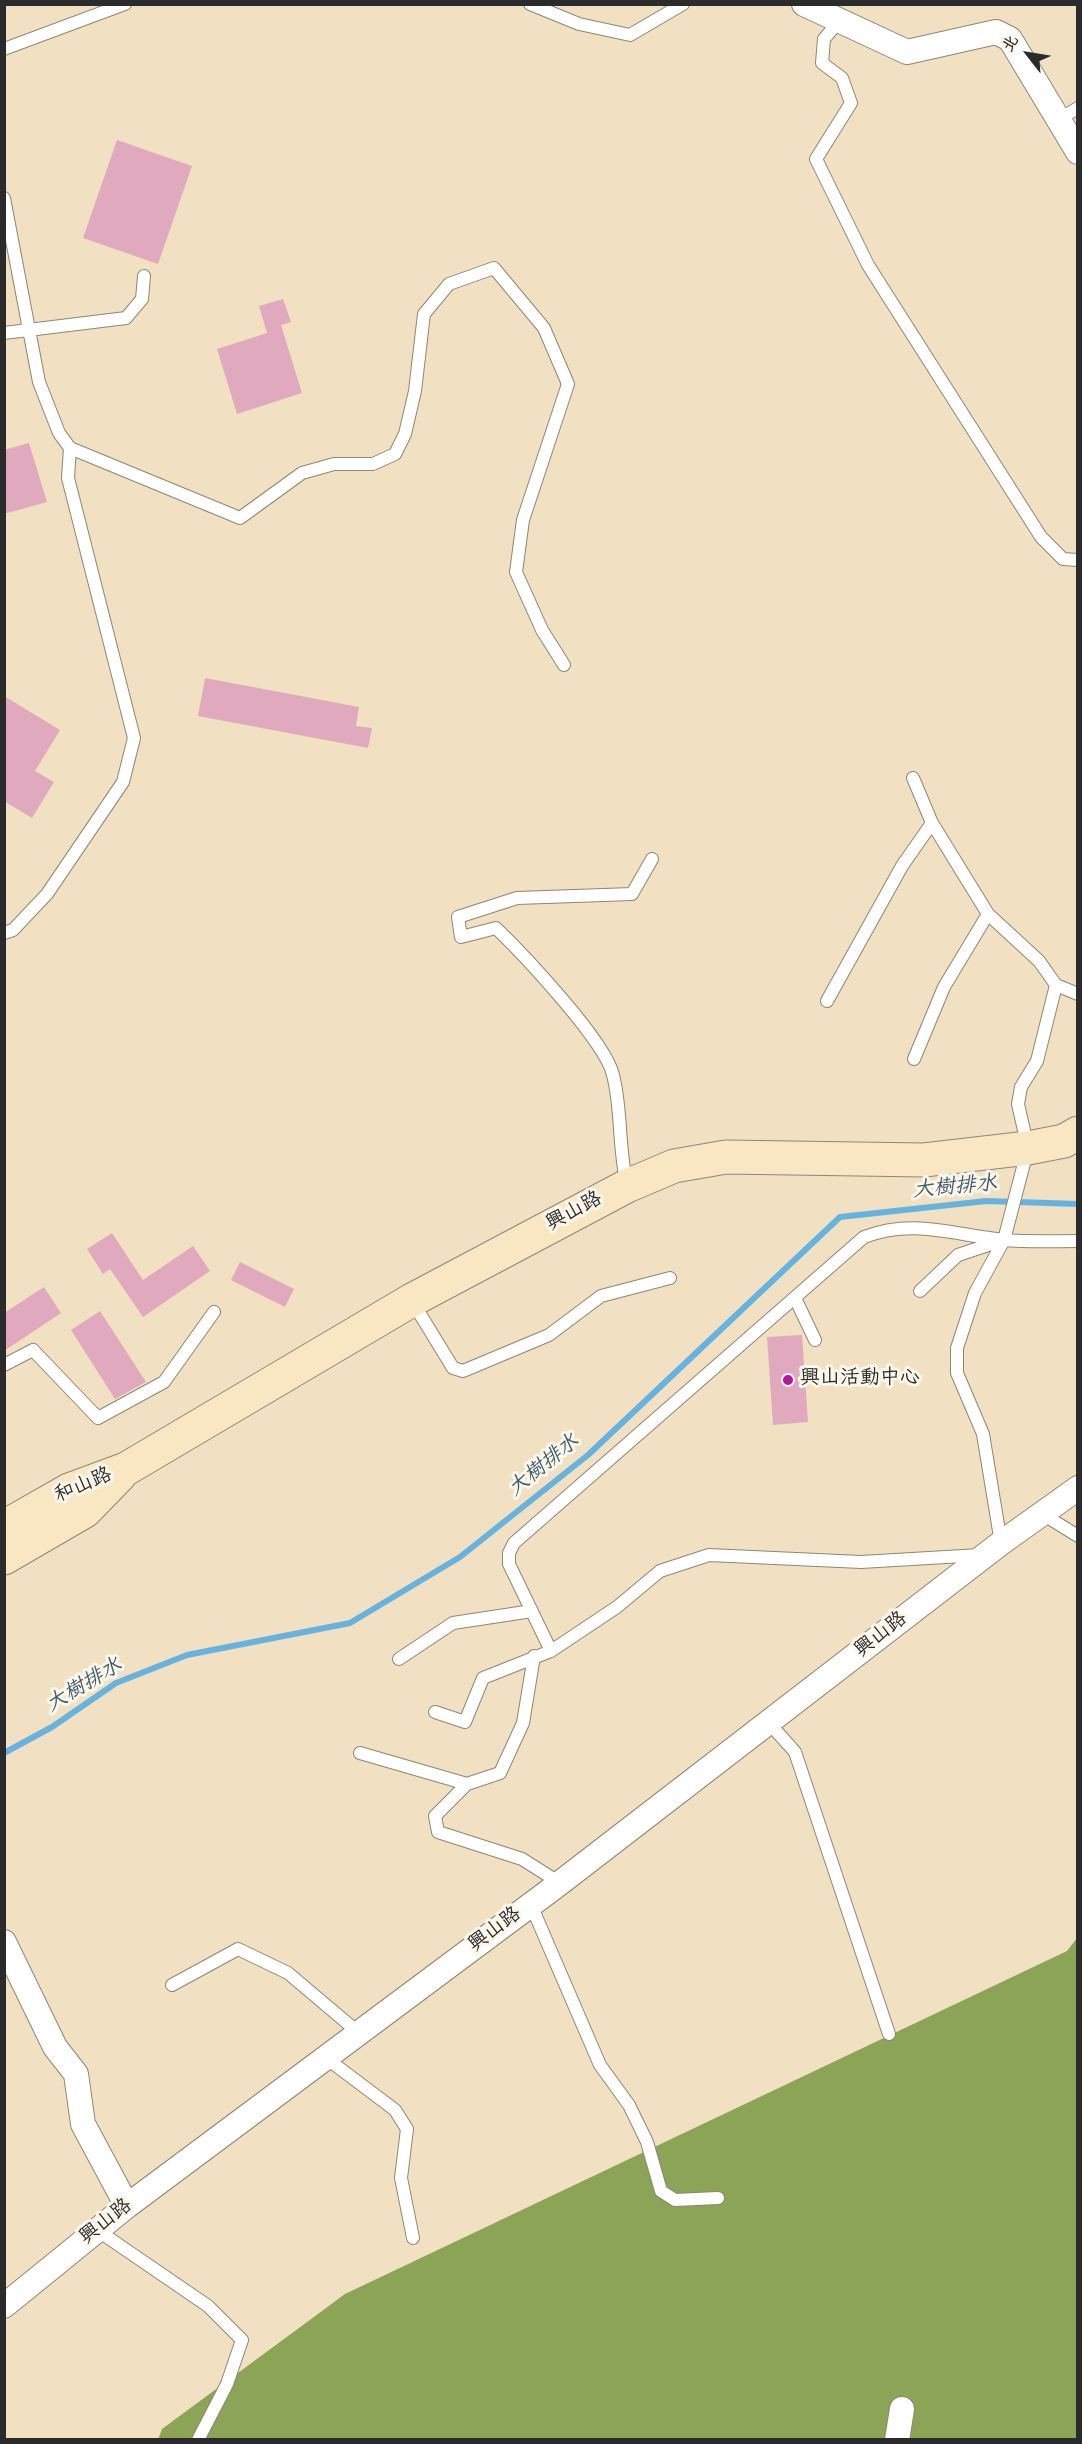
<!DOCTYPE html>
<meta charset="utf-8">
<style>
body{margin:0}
#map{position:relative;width:1082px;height:2444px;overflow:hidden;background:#f1e1c2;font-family:"Gochi Hand","LXGW WenKai TC",sans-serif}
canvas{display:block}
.frame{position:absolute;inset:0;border:6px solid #2b2b2b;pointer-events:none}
.north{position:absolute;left:998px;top:24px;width:60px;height:60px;-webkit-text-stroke:4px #fbf7ec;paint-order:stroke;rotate:301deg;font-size:16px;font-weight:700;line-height:24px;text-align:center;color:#2b2b2b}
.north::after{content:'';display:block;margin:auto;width:21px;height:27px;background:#2b2b2b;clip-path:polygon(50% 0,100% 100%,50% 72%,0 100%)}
</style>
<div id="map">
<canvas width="1082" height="2444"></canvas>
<div class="frame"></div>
<div class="north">北</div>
</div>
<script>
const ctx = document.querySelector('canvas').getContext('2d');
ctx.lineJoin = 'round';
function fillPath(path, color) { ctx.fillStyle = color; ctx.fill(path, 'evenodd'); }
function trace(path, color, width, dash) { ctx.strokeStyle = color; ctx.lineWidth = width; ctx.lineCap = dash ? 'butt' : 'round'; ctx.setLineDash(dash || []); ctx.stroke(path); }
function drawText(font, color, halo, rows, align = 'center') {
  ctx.font = font + ' "Gochi Hand","LXGW WenKai TC",sans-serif'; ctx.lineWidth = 6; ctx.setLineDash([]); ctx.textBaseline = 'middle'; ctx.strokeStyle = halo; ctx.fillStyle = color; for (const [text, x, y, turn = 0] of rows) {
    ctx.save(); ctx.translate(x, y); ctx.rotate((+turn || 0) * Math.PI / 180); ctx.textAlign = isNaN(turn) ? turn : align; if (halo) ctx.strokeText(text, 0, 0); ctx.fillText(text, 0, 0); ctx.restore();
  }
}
fillPath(new Path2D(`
 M1077 1938V2439L158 2440 162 2429 345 2294 1067 1951Z`), '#8ba455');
trace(new Path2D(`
 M4 1753 52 1727 116 1683 187 1655 350 1623 460 1557 588 1455 840 1217 986 1201 1078 1204`), '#67b3e0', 6);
fillPath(new Path2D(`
 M117 140 192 166 158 264 83 238Z
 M283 299 291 322 281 325 302 393 237 414 217 349 267 333 259 306Z
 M29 443 47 502 4 514V450Z
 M205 678 359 707 356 726 372 728 368 748 198 716Z
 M4 696 60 730 35 771 54 782 32 818 4 801Z
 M112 1233 143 1280 193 1246 210 1271 143 1317 110 1269 103 1274 87 1249Z
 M240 1262 294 1289 285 1307 231 1280Z
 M44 1287 61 1313 4 1351V1313Z
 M100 1311 146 1382 115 1399 71 1330Z
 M802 1335 808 1422 773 1425 767 1337Z`), '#e1a9bd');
const service = new Path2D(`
 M530 4 579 24 630 35 683 4
 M839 21 824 39 822 63 842 78 851 103 816 159 868 265 1041 537 1063 559 1078 560
 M4 49 125 4
 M1059 119 1078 108
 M4 198 39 382 59 433 70 448 240 518 302 473 334 464H373L395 454 405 434 415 391 424 314 449 284 494 268 544 328 568 384 523 520 516 572 542 630 564 665
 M4 333 126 318 142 299 144 276
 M913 778 932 823 988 914 1039 961 1056 985 1078 994
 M4 933 13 930 47 894 123 782 134 738 68 478 70 448
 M827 1001 902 866 932 823
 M914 1059 944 987 988 914
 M627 1185C618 1147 622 1109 613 1075 606 1042 523 954 496 928L461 937 458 917 517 898 632 894 652 859
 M920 1291 958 1255 1000 1241
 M795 1298 815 1340
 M412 1301 453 1368 463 1371 549 1335 601 1296 670 1278
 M4 1365 33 1350 98 1418 164 1382 214 1312
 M1044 1515 1078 1536
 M1001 1543 983 1434 957 1373V1348L975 1293 1004 1240 1028 1148 1018 1104 1021 1087 1037 1061 1056 985
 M551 1651 509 1564V1553L514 1543 864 1237C914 1218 953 1235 1004 1240 1028 1242 1053 1241 1078 1241
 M534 1656 523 1723 500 1773 467 1784 435 1816 438 1832 522 1859 560 1883
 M399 1659 453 1623 532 1611
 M435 1712 465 1722 483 1678 551 1651 617 1607 660 1571 709 1555 861 1562 980 1555
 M770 1724 795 1752 889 2034
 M360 1753 467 1784
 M531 1905 600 2065 629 2105 647 2142 661 2191 675 2200 718 2198
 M172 1985 238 1949 288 1973 359 2033
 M326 2058 395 2110 407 2129 401 2178 413 2238
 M97 2230 208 2306 242 2340 227 2384 198 2440`);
const minor = new Path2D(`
 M804 4 907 52 996 32 1010 39 1078 152
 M4 1942 55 2047 76 2074 83 2124 127 2206
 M4 2306 127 2206 560 1883 1001 1543 1078 1488
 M897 2440 902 2409`);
const secondary = new Path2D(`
 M4 1527 69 1490 126 1469 412 1300 627 1186 674 1166 726 1157 924 1160 1028 1148 1064 1141 1078 1133
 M4 1558 85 1511 120 1475`);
trace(service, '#8e8676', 14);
trace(minor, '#8e8676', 26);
trace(secondary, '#8e8676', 35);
trace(service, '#fff', 12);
trace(minor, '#fff', 24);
trace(secondary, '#f9e7c3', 33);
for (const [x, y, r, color] of [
 [788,1380,6,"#b5179e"]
]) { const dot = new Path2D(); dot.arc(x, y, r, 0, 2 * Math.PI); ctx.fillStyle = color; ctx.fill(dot); trace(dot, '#fbf7ec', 2); }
drawText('20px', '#2b2b2b', '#fbf7ec', [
 ["興山路",575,1213,-28],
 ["和山路",84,1487,-23],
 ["興山路",882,1636,-38],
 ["興山路",496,1931,-37],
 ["興山路",107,2223,-38]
]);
drawText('20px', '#2b2b2b', '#fbf7ec', [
 ["興山活動中心",800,1380]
], 'left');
drawText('italic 21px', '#405b6a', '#fbf7ec', [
 ["大樹排水",955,1189,-5],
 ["大樹排水",545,1467,-39],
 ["大樹排水",85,1687,-31]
]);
</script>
